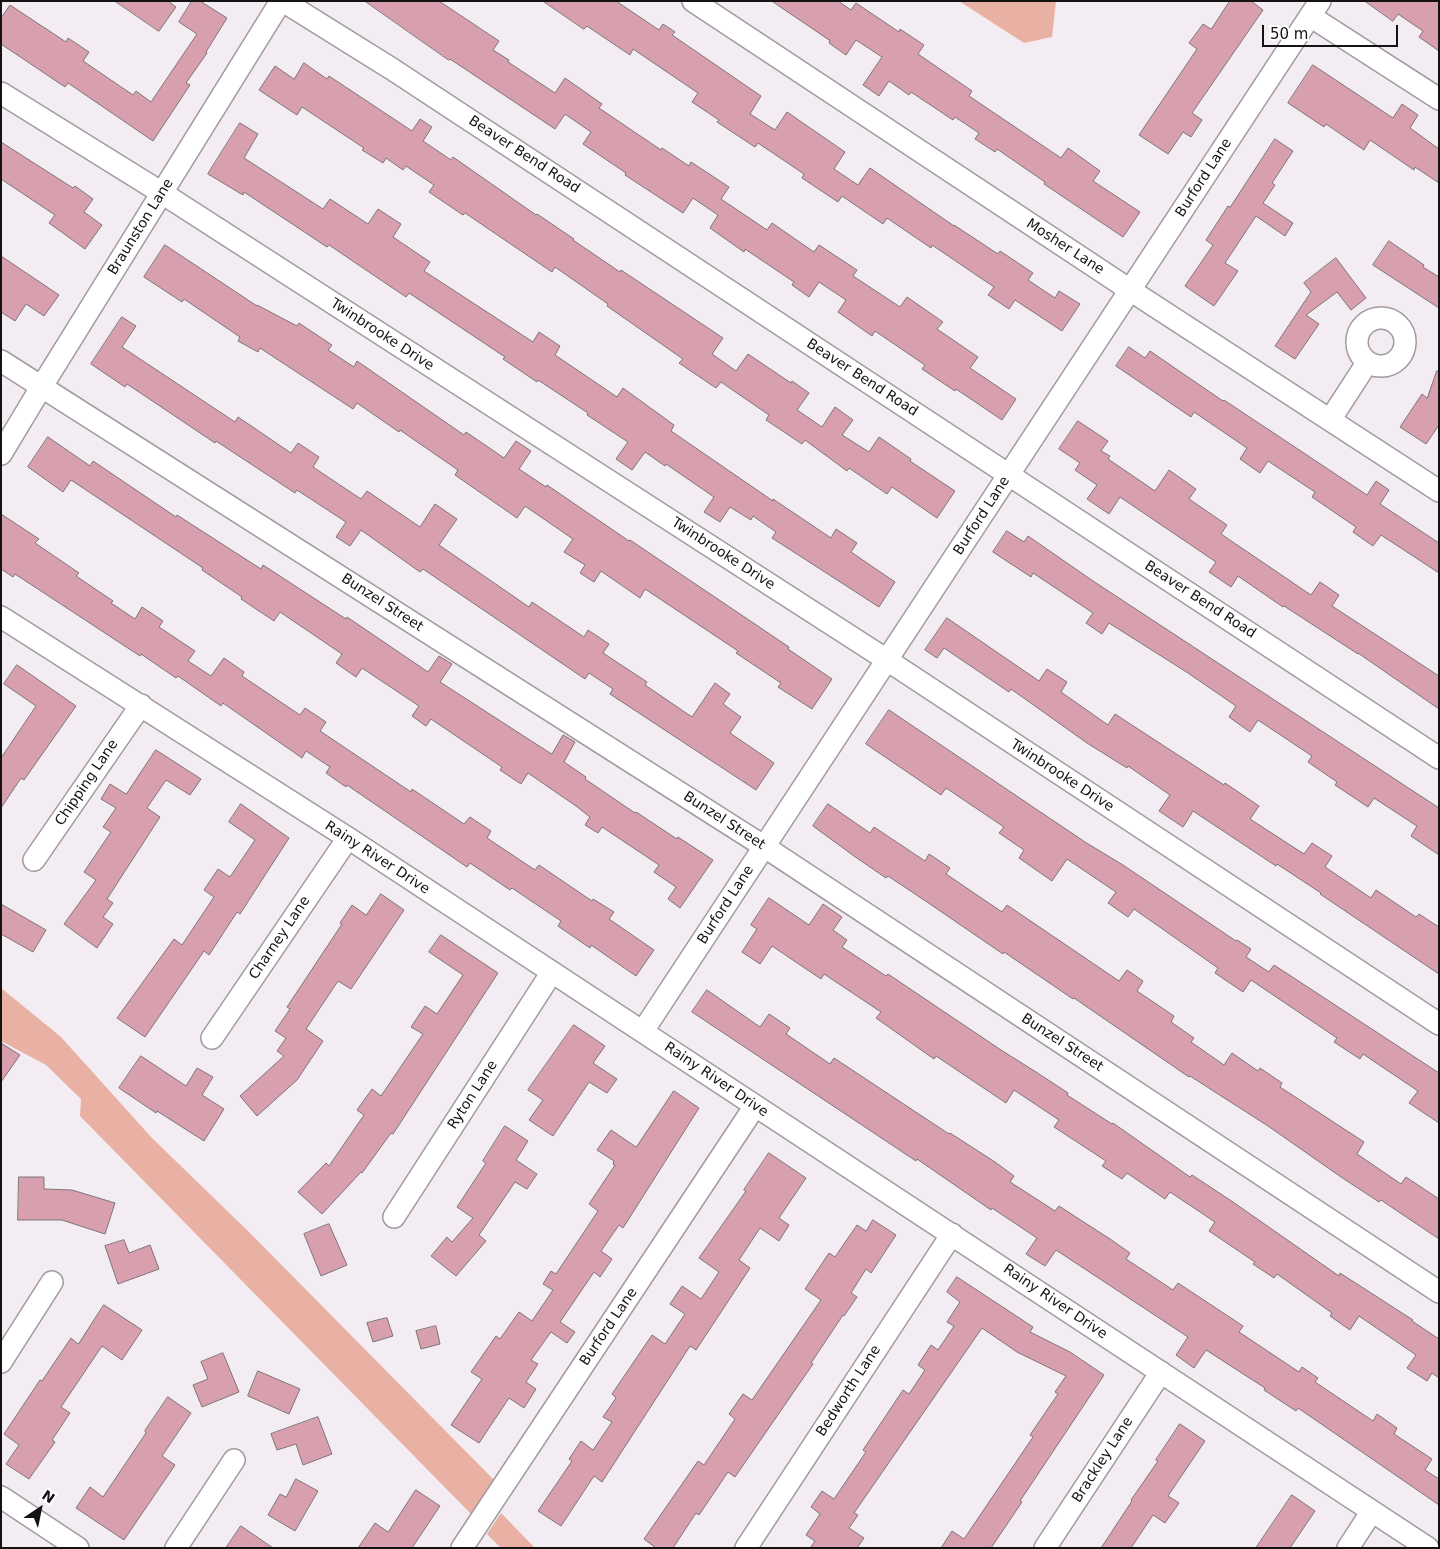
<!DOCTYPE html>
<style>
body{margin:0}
#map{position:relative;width:1440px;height:1549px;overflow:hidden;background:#f3ecf2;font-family:"DejaVu Sans",sans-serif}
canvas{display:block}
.frame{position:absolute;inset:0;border:2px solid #151214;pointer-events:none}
.north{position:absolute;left:15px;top:1484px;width:50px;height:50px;-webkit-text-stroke:4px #fff;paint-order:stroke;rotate:34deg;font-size:14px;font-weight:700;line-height:20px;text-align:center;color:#151214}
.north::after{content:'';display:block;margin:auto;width:18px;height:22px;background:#151214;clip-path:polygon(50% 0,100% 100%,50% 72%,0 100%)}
.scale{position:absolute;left:1262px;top:25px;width:136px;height:22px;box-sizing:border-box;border:2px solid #151214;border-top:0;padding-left:6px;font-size:15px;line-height:18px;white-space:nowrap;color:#151214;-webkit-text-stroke:4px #fff;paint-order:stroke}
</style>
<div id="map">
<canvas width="1440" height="1549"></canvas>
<div class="frame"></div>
<div class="north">N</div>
<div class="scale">50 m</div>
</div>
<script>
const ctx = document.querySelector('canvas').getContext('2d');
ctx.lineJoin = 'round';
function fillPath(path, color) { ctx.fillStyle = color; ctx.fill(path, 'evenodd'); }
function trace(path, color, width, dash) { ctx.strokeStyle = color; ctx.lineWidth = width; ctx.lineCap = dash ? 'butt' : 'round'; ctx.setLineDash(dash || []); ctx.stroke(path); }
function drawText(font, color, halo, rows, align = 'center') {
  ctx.font = font + ' "DejaVu Sans",sans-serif'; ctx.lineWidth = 4.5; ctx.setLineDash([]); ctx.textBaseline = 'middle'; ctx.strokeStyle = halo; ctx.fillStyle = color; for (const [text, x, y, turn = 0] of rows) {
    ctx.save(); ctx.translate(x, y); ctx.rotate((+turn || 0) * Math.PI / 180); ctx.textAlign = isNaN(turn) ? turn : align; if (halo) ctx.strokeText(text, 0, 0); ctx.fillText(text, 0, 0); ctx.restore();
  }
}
fillPath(new Path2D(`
 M959 1H1056L1052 37 1024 43Z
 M1 988 61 1037 152 1138 249 1232 495 1481 472 1515 80 1116 81 1099 46 1065 1 1041Z
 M501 1513 535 1548H501L487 1534Z`), '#e9b1a4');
const building = new Path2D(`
 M115 1H168L176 7 159 31Z
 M192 1H200L227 18 206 52 207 53 186 83 190 85 153 141 68 83 65 87 1 44V18L10 5 66 42 68 38 89 52 83 61 133 95 136 91 151 102 197 34 179 22Z
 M365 1H439L499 41 493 50 509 60 508 62 555 93 565 78 602 104 599 108 661 150 662 148 689 166 691 162 729 187 721 199 767 230 772 223 814 252 819 245 857 270 853 276 900 307 907 297 943 322 937 329 978 357 970 368 1016 399 1002 420 956 389 955 391 922 369 925 365 875 331 872 336 838 312 846 300 819 282 809 297 792 285 794 282 745 249 744 252 710 228 718 215 693 198 683 213 625 175 626 173 583 144 591 132 565 114 555 129 450 59 449 60Z
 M543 1H616L659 30 663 24 675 32 672 35 761 96 750 114 775 130 787 112 845 152 834 169 858 185 870 168 954 226V225L998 254 1000 251 1033 273 1028 280 1055 298 1059 291 1080 304 1062 331 1015 300 1009 309 988 295 994 287 932 245 931 248 887 218 883 224 842 196 838 202 802 178 804 174 758 143 755 147 717 122 719 120 692 102 698 93 633 49 630 55 587 26 584 29Z
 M772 1H838L851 10 856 3 899 32 900 29 924 45 918 54 972 91 969 96 1061 158 1068 148 1100 171 1093 181 1140 212 1123 237 1044 184 1045 182 997 149 995 152 975 139 979 133 955 117 953 120 911 92 909 95 889 81 879 96 863 85 882 57 856 40 846 55 829 43 830 41Z
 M1230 1H1251L1263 10 1192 113 1202 120 1191 137 1183 132 1168 154 1139 135 1197 49 1189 43 1203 24 1211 29Z
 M1365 1H1439V51L1419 37 1423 31 1398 14 1393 21Z
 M304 63 327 79 329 76 412 131 420 119 432 127 423 141 451 160 453 157 536 215 537 214 574 239 573 240 620 272 621 270 723 338 712 354 736 371 748 354 791 383 792 381 809 393 797 410 822 427 835 407 853 420 842 435 869 452 879 437 911 459 910 461 955 491 937 518 892 487 887 494 849 468 847 471 805 440 802 444 766 420 769 415 721 382 716 388 679 363 683 359 607 306 608 304 555 267 552 272 465 213 463 215 429 192 434 185 406 166 403 170 386 158 383 163 362 150 364 148 302 107 297 115 259 90 275 66 294 79Z
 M1313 65 1393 118 1402 104 1418 115 1410 128 1439 149V183L1415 167 1414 170 1370 140 1364 150 1326 124 1324 127 1288 103Z
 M240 123 258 134 244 158 323 209 330 199 368 224 378 209 401 224 393 237 430 262 424 271 533 342 539 332 560 346 555 355 617 397 623 388 674 425 671 431 773 501V499L831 538 836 529 857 543 851 552 895 582 879 607 772 538 776 532 753 516 751 520 730 507 720 522 704 512 714 497 666 464 665 466 645 452 632 470 616 459 628 442 587 415 588 413 538 380 537 382 503 359 505 357 409 293 406 297 329 245 327 247 244 192 243 195 208 174Z
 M1275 139 1293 151 1272 183 1275 185 1263 203 1293 223 1285 236 1256 216 1225 263 1238 271 1214 306 1185 286 1213 245 1206 240 1228 206 1230 207Z
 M1 142 73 188 75 186 93 199 84 212 102 225 85 249 49 223 55 215 1 179Z
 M1389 241 1424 265 1423 267 1439 277V308L1373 265Z
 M165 245 257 306V305L297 326 299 323 332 345 328 350 354 367 357 361 464 435 466 432 504 458 516 441 531 451 519 469 546 487 547 485 629 541 630 540 789 647 788 649 832 679 812 709 778 687 781 683 736 653 738 651 645 589 640 598 601 571 594 582 580 573 585 565 564 552 573 539 525 506 517 518 455 475 458 470 400 430 399 432 357 403 353 409 260 348 258 352 238 341 240 337 184 299 182 302 144 277Z
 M1 256 59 295 44 316 26 304 15 321 1 312Z
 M1336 258 1366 298 1351 310 1337 292 1306 315 1319 324 1295 359 1275 346 1311 292 1304 283Z
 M122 317 136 326 122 347 235 422 238 417 291 453 298 443 319 457 313 467 361 499 367 491 420 527 435 504 457 519 439 545 529 607 532 602 584 637 588 630 609 644 603 653 647 682 645 685 692 717 715 683 730 694 723 704 741 717 730 733 774 763 756 790 610 694 613 689 589 673 585 679 423 569 420 572 361 530 350 546 336 537 346 522 297 490 295 493 216 441 215 443 127 384 125 387 91 364Z
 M1129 347 1145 358 1150 351 1223 401 1224 400 1367 495 1376 481 1389 490 1380 504 1439 543V573L1381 535 1373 546 1353 532 1356 527 1312 497 1315 492 1268 461 1260 473 1240 459 1247 448 1194 412 1191 417 1116 366Z
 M1437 371H1439V425L1426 444 1400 427 1422 394 1427 398Z
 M1078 421 1108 441 1101 451 1110 456 1108 459 1155 491 1169 470 1196 489 1189 499 1227 525 1221 534 1311 595 1320 582 1339 595 1332 606 1439 676V709L1358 653V654L1284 606 1283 607 1238 576 1231 587 1209 572 1216 562 1120 497 1109 514 1087 499 1097 485 1075 470 1080 463 1059 449Z
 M48 437 90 466 93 461 176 517 177 515 261 569 263 565 346 619 347 617 428 672 439 656 452 664 440 682 550 753 552 754 563 735 575 742 564 762 586 777 585 779 635 813 636 812 677 839 678 837 713 860 680 908 668 899 676 887 654 872 659 865 602 827 598 833 585 825 590 817 576 806 528 773 521 784 500 770 502 767 431 719 426 726 412 716 419 706 362 668 356 677 336 663 342 654 280 612 274 621 241 599 242 597 202 570 203 568 71 480 63 492 28 467Z
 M1 514 39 539 35 543 79 573 76 576 113 601 111 603 135 619 142 607 163 621 159 627 195 651 188 661 211 676 224 658 244 672 242 676 300 715 305 708 326 722 320 731 411 792 412 789 464 824 470 817 491 831 487 838 535 870 539 865 592 901 593 899 614 912 609 919 654 950 636 976 591 945 590 948 558 926 561 921 512 888 510 890 470 863 467 867 347 785 346 787 326 773 330 767 306 751 302 758 223 703 221 706 178 676 176 678 141 654 140 656 15 574 13 577 1 569Z
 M1007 531 1024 542 1028 536 1093 581 1439 808V855L1411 836 1417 826 1374 798 1368 807 1335 785 1337 782 1308 762 1312 756 1258 720 1250 732 1229 717 1236 706 1188 673 1109 623 1102 634 1086 623 1093 613 1033 573 1031 577 993 552Z
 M947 618 1039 681 1047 669 1067 682 1061 692 1108 725 1115 714 1224 785 1225 783 1259 806 1250 819 1304 854 1312 843 1332 856 1325 867 1371 898 1376 890 1416 917 1419 914 1439 927V974L1320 894 1321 893 1277 864 1276 866 1193 811 1183 827 1159 811 1170 795 1128 766 1127 768 1087 743 1011 689 1009 692 944 648 937 658 925 650Z
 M17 665 76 706 24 780 21 778 1 808V758L36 706 4 684Z
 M889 710 1085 842 1123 865 1236 941 1237 940 1251 949 1246 957 1269 972 1274 965 1439 1073V1123L1409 1103 1418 1091 1363 1054 1360 1059 1334 1042 1337 1038 1251 980 1243 992 1215 973 1218 968 1134 909 1128 917 1108 903 1116 892 1067 859 1052 881 1019 858 1024 850 999 833 1004 827 946 788 941 795 866 744Z
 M156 750 201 779 190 795 166 780 147 808 160 817 107 899 113 903 103 917 113 924 97 948 64 924 96 880 84 872 111 832 103 827 116 808 101 799 110 784 126 794Z
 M241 804 289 838 240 914 237 912 209 955 204 951 145 1037 117 1018 174 939 182 945 214 897 204 890 218 869 230 877 255 840 229 822Z
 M828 804 870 833 874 827 925 861 929 854 950 868 946 874 1002 912 1007 905 1119 981 1127 970 1143 981 1137 991 1174 1016 1171 1022 1194 1038 1191 1042 1224 1065 1232 1053 1258 1071 1260 1068 1282 1083 1280 1087 1364 1142 1357 1154 1401 1184 1406 1177 1439 1199V1239L1381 1200 1379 1202 1341 1177 1268 1126 1190 1076 1189 1077 1074 998 1073 999 1004 952 1003 954 927 902 888 876 886 878 854 856 813 826Z
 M381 894 404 910 351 989 338 981 306 1029 323 1041 297 1080 257 1116 240 1096 284 1056 277 1051 286 1038 275 1031 290 1009 287 1007 342 924 340 923 352 905 366 915Z
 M769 898 809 925 823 904 842 917 833 930 847 940 842 947 886 976 888 974 1001 1050 1036 1072 1068 1093 1067 1095 1112 1124 1113 1123 1190 1177 1192 1175 1230 1200 1339 1276 1340 1273 1413 1320 1412 1321 1439 1339V1378L1432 1373 1427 1381 1407 1368 1416 1355 1359 1316 1350 1330 1330 1316 1332 1313 1277 1274 1274 1278 1253 1264 1255 1262 1209 1231 1215 1222 1170 1192 1165 1199 1127 1173 1122 1179 1102 1166 1106 1161 1054 1127 1059 1120 1014 1090 1006 1103 936 1056 934 1059 876 1018 881 1012 824 974 821 979 772 946 760 964 742 952 757 929 751 925Z
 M1 904 46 930 33 952 1 934Z
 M441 935 498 973 393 1134 391 1133 362 1173 361 1172 322 1214 298 1192 326 1163 329 1166 364 1115 357 1110 372 1089 381 1096 423 1034 411 1027 425 1006 437 1014 463 975 429 952Z
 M707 990 760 1027 769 1014 790 1028 786 1034 830 1064 834 1058 949 1134 950 1133 995 1162 1014 1176 1010 1182 1055 1211 1059 1206 1110 1239 1130 1253 1126 1259 1173 1290 1178 1283 1243 1326 1239 1332 1299 1372 1302 1367 1318 1378 1315 1382 1373 1421 1377 1414 1397 1428 1394 1434 1432 1459 1425 1470 1439 1479V1505L1298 1408 1296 1411 1264 1390 1265 1388 1206 1350 1194 1368 1176 1355 1188 1337 1056 1250 1045 1266 1026 1254 1037 1238 992 1208 991 1210 917 1159 916 1161 692 1012Z
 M574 1025 605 1046 593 1063 617 1079 607 1093 589 1082 553 1136 529 1120 543 1100 528 1090Z
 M1 1043 20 1055 1 1082Z
 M141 1056 186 1086 197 1068 213 1077 202 1095 224 1109 204 1141 157 1111 156 1113 119 1088Z
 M674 1091 699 1108 623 1228 619 1225 601 1251 612 1259 600 1277 594 1272 560 1322 575 1332 567 1343 551 1332 531 1360 538 1364 526 1382 536 1389 524 1408 509 1398 479 1443 451 1425 482 1379 471 1372 496 1336 500 1339 519 1312 532 1321 553 1290 543 1284 551 1271 556 1274 598 1211 589 1204 615 1165 613 1164 614 1161 597 1150 611 1130 636 1147Z
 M505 1126 528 1141 516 1160 537 1174 527 1189 515 1182 479 1235 486 1241 456 1276 431 1256 447 1237 452 1242 473 1218 457 1207 486 1163 483 1161Z
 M769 1153 806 1178 779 1218 789 1225 779 1241 760 1228 739 1260 750 1268 721 1312 696 1350 690 1346 602 1482 594 1476 561 1526 538 1511 572 1461 569 1459 581 1441 593 1450 612 1422 603 1417 616 1398 612 1394 652 1335 665 1344 685 1314 670 1304 682 1286 701 1299 719 1272 699 1258 746 1191 744 1190Z
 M19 1177H44V1189L72 1190 115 1203 105 1234 62 1220H18Z
 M873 1220 896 1235 871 1273 866 1269 851 1293 857 1297 844 1316 843 1315 811 1363 813 1364 735 1477 728 1472 699 1515 696 1513 673 1548H656L644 1539 698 1461 704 1465 735 1419 729 1414 743 1394 752 1400 821 1300 805 1289 829 1253 835 1257 857 1225 866 1231Z
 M329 1224 347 1265 321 1276 304 1234Z
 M124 1240 129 1253 150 1245 159 1269 118 1284 105 1246Z
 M957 1277 1033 1327 1030 1332 1070 1352 1104 1375 1020 1501 1022 1502 991 1548H941L952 1531 964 1539 1033 1437 1030 1435 1058 1394 1055 1392 1066 1376 1017 1352 982 1328 854 1513 858 1515 849 1528 864 1538 857 1548H810L815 1541 806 1535 820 1514 811 1507 822 1491 834 1499 866 1452 863 1450 903 1390 909 1394 925 1370 918 1365 931 1345 938 1350 954 1326 947 1322 960 1302 947 1292Z
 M104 1305 142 1330 122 1360 102 1346 61 1407 70 1413 52 1440 55 1442 29 1479 6 1464 19 1445 4 1434 40 1380 42 1381 71 1338 78 1344Z
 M387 1318 393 1336 373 1342 367 1323Z
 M436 1326 440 1344 421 1349 416 1331Z
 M223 1353 239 1392 202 1407 193 1385 208 1379 201 1362Z
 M258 1371 300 1389 289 1414 248 1396Z
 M168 1397 191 1413 162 1456 175 1465 124 1540 76 1508 90 1487 103 1497 146 1433 145 1431Z
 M318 1417 332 1454 303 1465 296 1444 277 1450 271 1434Z
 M1180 1424 1205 1441 1168 1496 1179 1503 1165 1523 1153 1515 1131 1548H1101L1132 1501 1131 1500 1158 1461 1156 1460Z
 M296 1479 318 1491 295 1531 268 1515 280 1494 286 1497Z
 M416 1490 440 1506 412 1548H358L375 1523 388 1532Z
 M1292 1495 1315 1511 1290 1548H1256Z
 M241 1526 273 1548H226Z`);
fillPath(building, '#d8a0af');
trace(building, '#7d7476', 1);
const minor = new Path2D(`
 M283 1 392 69 1439 758
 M693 1 1130 290 1439 491
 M1310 16 1439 99
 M1 93 162 193 887 660 1439 1024
 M1357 342a24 24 0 1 1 48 0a24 24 0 1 1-48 0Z
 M1 361 765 847 1439 1292
 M1330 420 1367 363
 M1 454 42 386 281 1
 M1 617 348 838 1428 1548
 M34 860 141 705
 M643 1031 1320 1
 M212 1038 348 838
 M394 1217 552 972
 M1 1362 52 1282
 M1 1497 78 1548
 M176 1548 234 1460
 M462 1548 755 1106
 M746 1548 952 1234
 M1045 1548 1161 1372
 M1348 1548 1372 1511`);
trace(minor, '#a19aa0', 24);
trace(minor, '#fff', 21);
drawText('14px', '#151214', '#fff', [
 ["Beaver Bend Road",524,155,33],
 ["Burford Lane",1204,178,-57],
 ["Braunston Lane",141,227,-58],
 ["Mosher Lane",1065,247,33],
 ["Twinbrooke Drive",382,335,33],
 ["Beaver Bend Road",862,378,33],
 ["Burford Lane",982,516,-57],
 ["Twinbrooke Drive",723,554,33],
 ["Beaver Bend Road",1200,600,33],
 ["Bunzel Street",382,603,33],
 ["Twinbrooke Drive",1062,776,33],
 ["Chipping Lane",87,783,-56],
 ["Bunzel Street",724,821,33],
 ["Rainy River Drive",377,858,33],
 ["Burford Lane",726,905,-57],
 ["Charney Lane",280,938,-56],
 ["Bunzel Street",1062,1043,33],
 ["Rainy River Drive",716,1080,34],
 ["Ryton Lane",473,1095,-57],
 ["Rainy River Drive",1055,1302,34],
 ["Burford Lane",609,1327,-56],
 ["Bedworth Lane",849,1391,-57],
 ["Brackley Lane",1103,1460,-57]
]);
</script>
